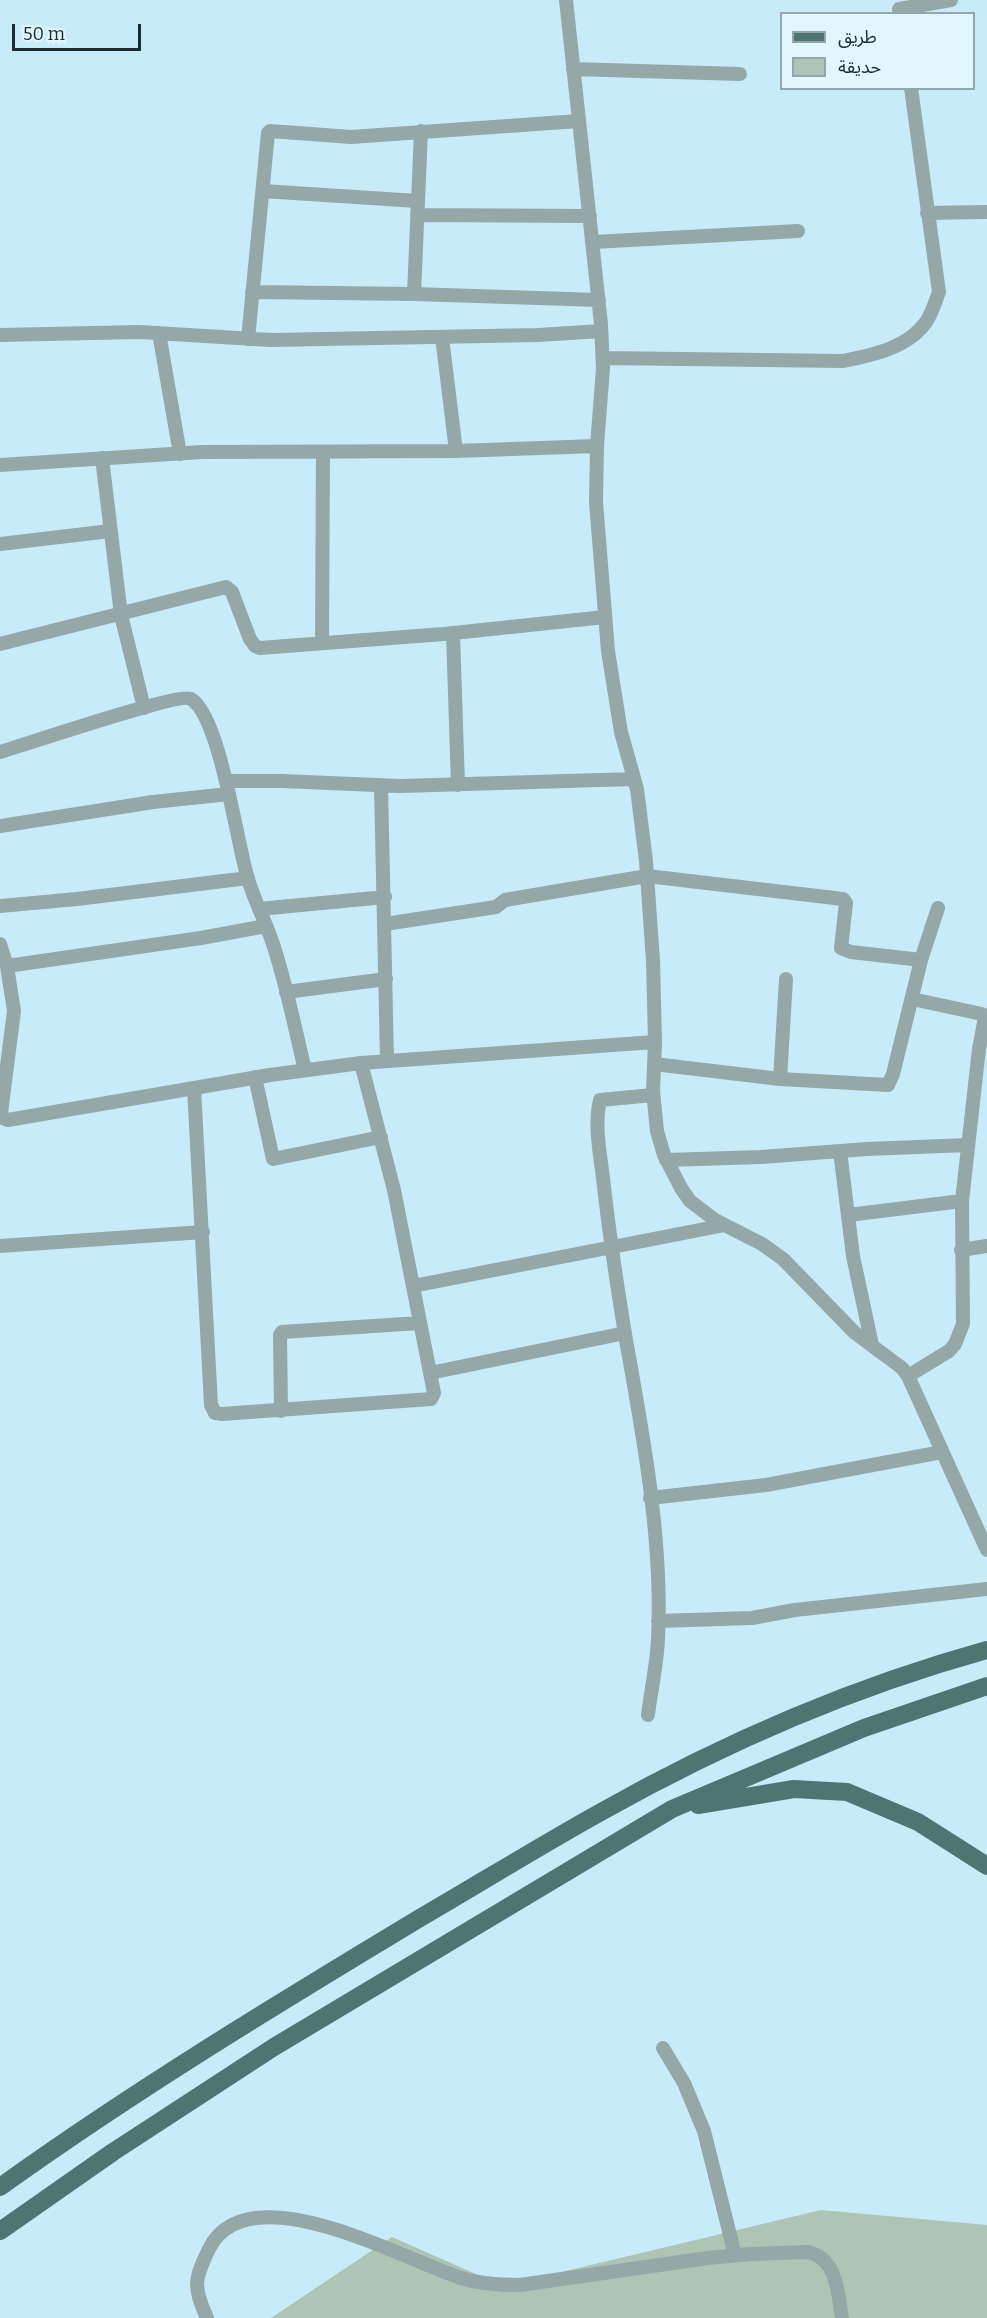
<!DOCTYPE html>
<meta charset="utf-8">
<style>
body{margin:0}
#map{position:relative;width:987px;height:2318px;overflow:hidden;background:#c8ebfa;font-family:Bitter,"Noto Sans Arabic",serif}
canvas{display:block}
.legend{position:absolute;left:780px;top:12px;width:195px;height:78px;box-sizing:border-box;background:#e1f6ff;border:2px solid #93a5ad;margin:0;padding:8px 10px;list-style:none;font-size:18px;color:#1e2b31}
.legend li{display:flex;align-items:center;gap:12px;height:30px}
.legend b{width:30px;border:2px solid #93a5ad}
.scale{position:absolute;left:12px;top:24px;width:129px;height:27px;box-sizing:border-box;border:3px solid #1e2b31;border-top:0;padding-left:8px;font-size:18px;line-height:21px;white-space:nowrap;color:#1e2b31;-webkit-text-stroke:4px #e1f6ff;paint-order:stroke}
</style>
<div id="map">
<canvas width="987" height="2318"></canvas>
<ul class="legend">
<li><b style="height:8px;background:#4f7573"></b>طريق</li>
<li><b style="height:16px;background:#acc5b5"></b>حديقة</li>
</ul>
<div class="scale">50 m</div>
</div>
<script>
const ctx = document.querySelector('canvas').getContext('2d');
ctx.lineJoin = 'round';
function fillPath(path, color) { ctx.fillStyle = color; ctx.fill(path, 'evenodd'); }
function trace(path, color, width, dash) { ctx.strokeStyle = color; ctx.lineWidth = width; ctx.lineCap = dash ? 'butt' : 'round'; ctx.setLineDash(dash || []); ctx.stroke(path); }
fillPath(new Path2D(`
 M821 2210 987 2225V2318H271L392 2237 503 2286Z`), '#acc5b5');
trace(new Path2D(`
 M566 0 601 324 603 368 597 446 596 502 608 651 621 732 637 789 646 861 653 961 655 1042 653 1091 657 1131 664 1155 681 1188 690 1201 715 1220 762 1244 783 1259 855 1333 902 1368 908 1376 987 1550
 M899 9 951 0
 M573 69 740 74
 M263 191 417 201
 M927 213 987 212
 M417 215 590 216
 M593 242 798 231
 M252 292 414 294 599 300
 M414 294 421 131
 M159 333 180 454
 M0 335 139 332 271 340 538 335 601 331
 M442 337 456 451
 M248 339 268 133 270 131 351 137 579 121
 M603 358 843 361C872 355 908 348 926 322 932 314 935 302 939 292L911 88
 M102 458 121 615 144 708
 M0 465 202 452 456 451 597 446
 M0 544 110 531
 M453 633 458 785
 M322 643 323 452
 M0 644 226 587 232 592 250 639 255 646 260 648 444 634 605 617
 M0 752C24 745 180 692 191 699 220 716 237 844 248 879 255 903 267 924 274 947 287 987 295 1029 305 1070
 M226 781H282L400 786 634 779
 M381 786 387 1060
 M0 826 153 802 229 794
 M0 906 77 899 248 878
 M259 909 385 897
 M385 924 496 907 505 900 647 876 843 899 846 903 841 948 851 952 921 960
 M0 944 7 966 14 1011 1 1113V1117L8 1120 270 1075 361 1063 655 1042
 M7 966 201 938 266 926
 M286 992 386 979
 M654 1064 780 1079 888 1085 893 1074 921 960 938 908
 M255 1077 273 1159 381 1137
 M780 1079 786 979
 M194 1088 211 1405 215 1413 222 1414 431 1399 434 1393 394 1190 361 1063
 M840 1151 853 1256 872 1345
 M666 1160 761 1157 867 1149 968 1145
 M848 1215 962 1201
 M0 1246 203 1232
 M961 1250 987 1246
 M413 1286 725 1225
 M430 1373 625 1333
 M908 1376 949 1351 955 1344 963 1324 962 1201 979 1049 985 1017 982 1014 912 999
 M281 1411 280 1335 282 1332 420 1323
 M650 1498 766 1485 942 1452
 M658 1621 752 1618 795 1610 987 1589
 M648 1715C651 1690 657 1664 658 1639 663 1543 643 1434 626 1340 617 1286 609 1232 603 1178 600 1153 594 1125 600 1100L653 1095
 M663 2048 684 2083 704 2131 735 2255
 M207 2318C193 2286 194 2280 209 2249 247 2171 403 2259 461 2278 480 2284 500 2285 520 2285L708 2258 750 2254 808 2252C837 2258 838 2293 842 2318`), '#94a8a7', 14);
trace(new Path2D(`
 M698 1805 794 1789 847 1792 918 1822 987 1866
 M0 2187C134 2091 274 2006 415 1921 477 1885 538 1847 601 1812 722 1744 853 1687 987 1650
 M0 2231 113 2152 274 2047 672 1809 864 1728 987 1686`), '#4f7573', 18);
</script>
